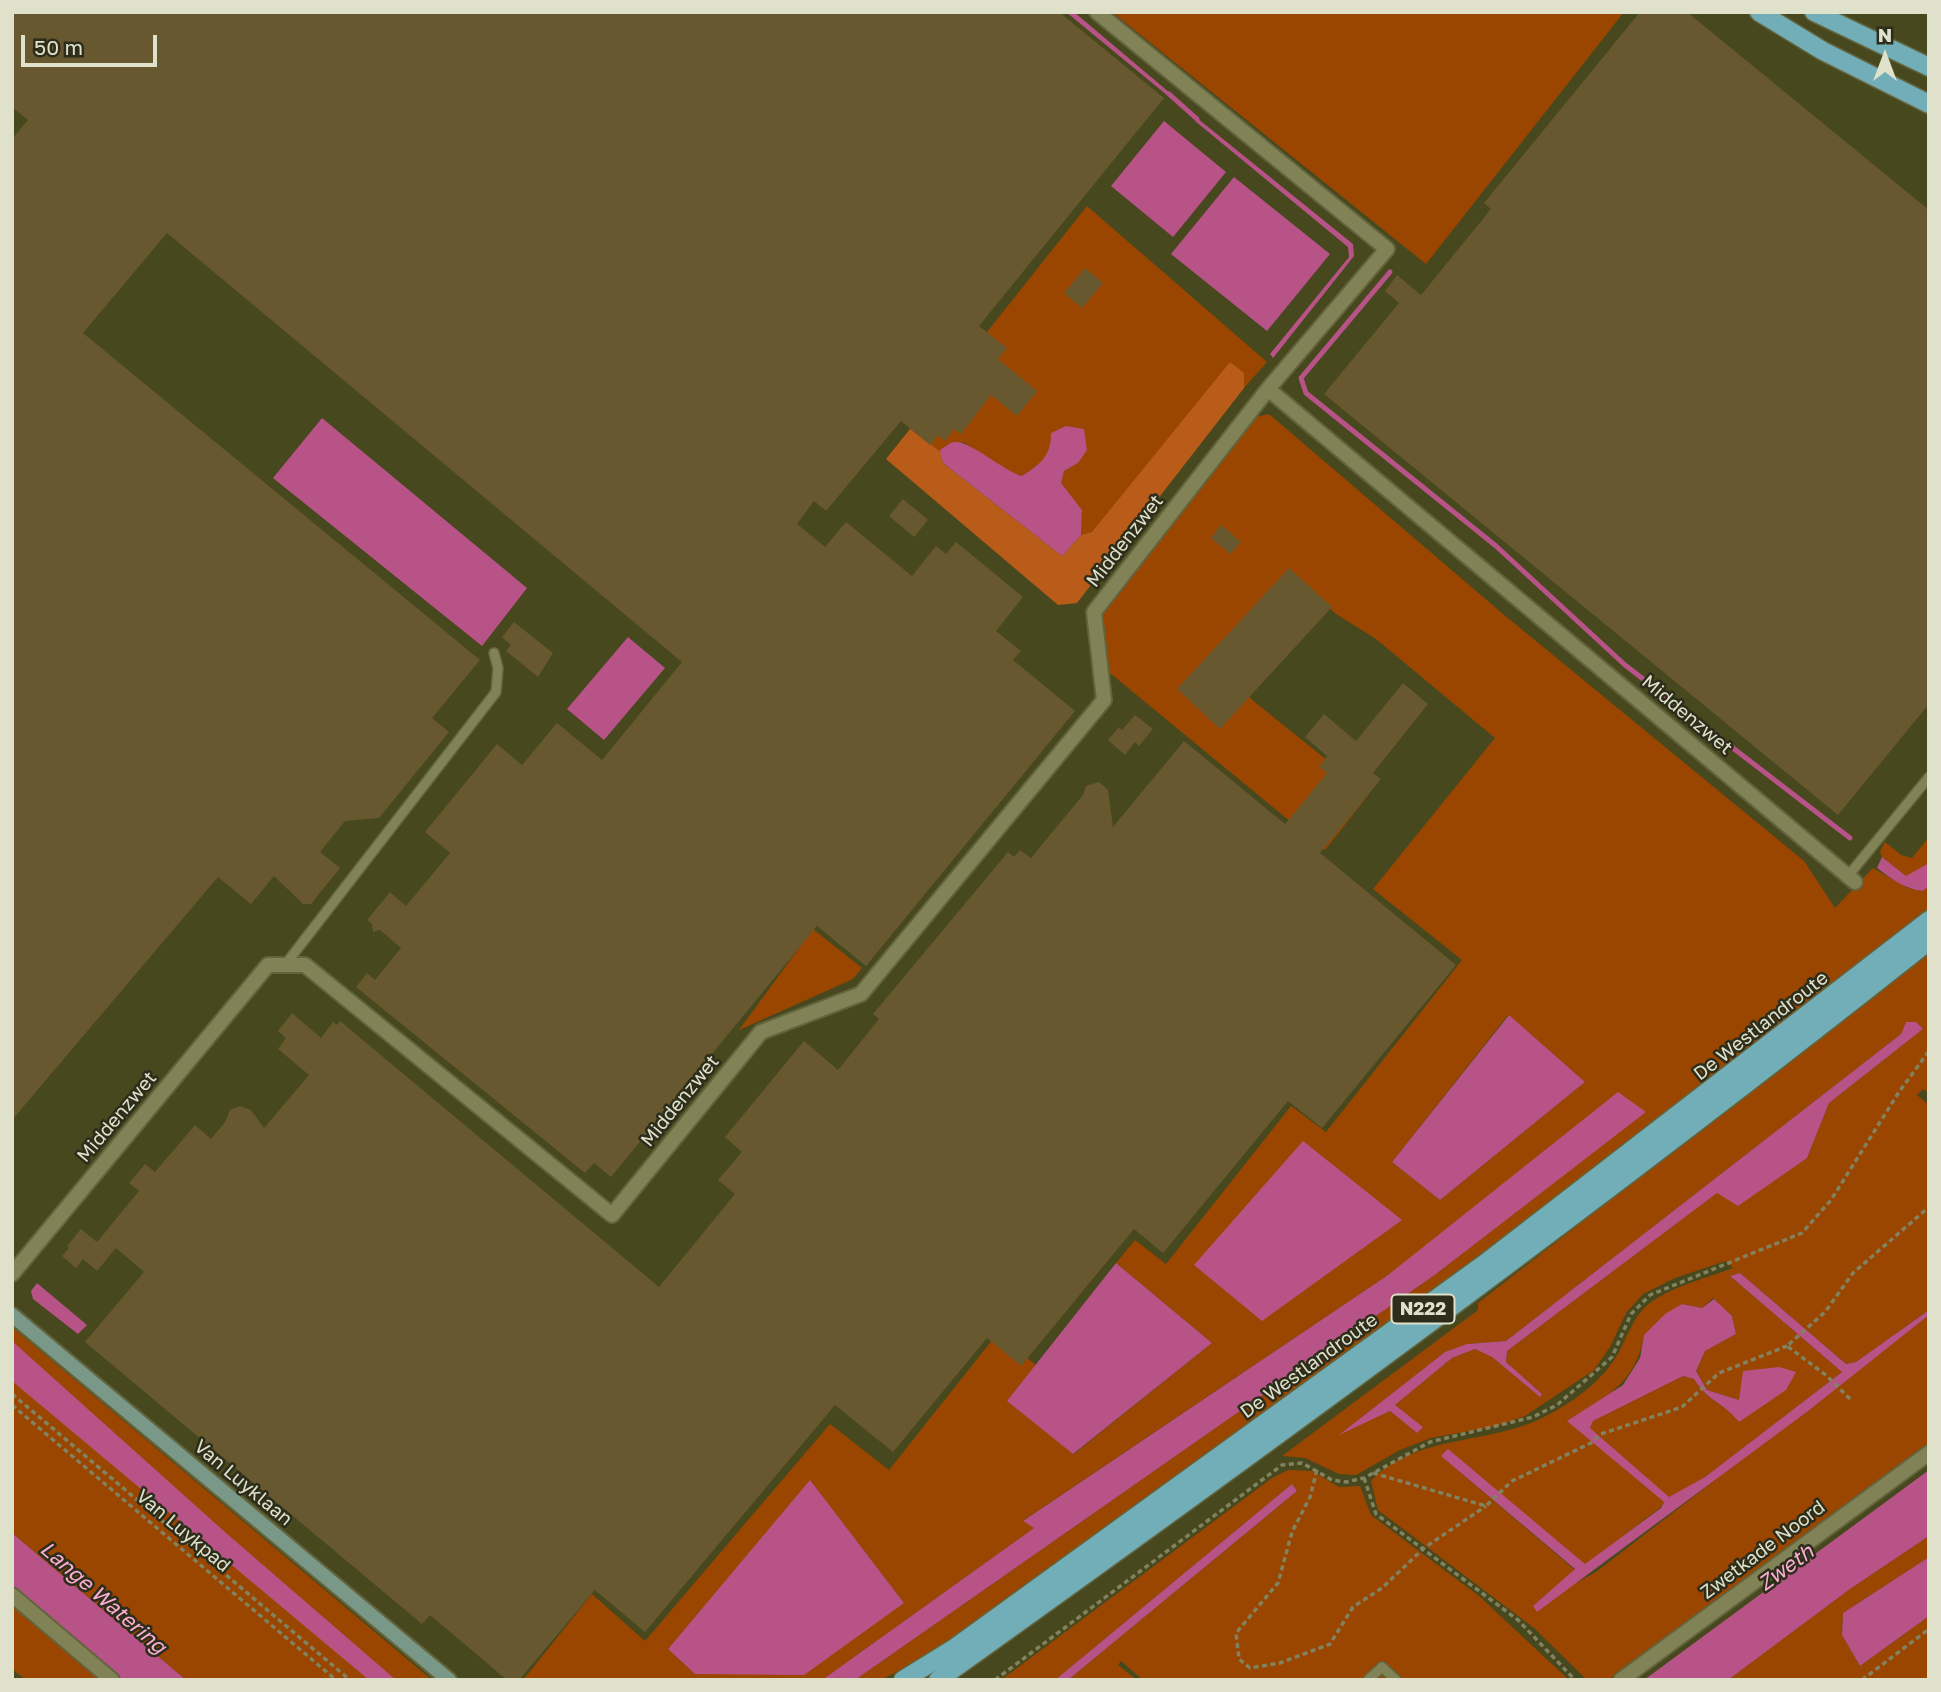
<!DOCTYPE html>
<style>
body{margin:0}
#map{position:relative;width:1941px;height:1692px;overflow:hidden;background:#47481d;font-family:"Golos Text",sans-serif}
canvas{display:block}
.frame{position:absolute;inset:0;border:14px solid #e0e1ca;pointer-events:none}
.north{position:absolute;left:1850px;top:21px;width:70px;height:70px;-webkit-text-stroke:5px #2c2d1b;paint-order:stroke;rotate:0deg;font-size:19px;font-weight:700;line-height:28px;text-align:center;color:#e0e1ca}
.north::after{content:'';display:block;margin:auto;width:24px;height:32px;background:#e0e1ca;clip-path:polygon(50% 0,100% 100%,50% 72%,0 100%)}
.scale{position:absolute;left:21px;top:35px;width:136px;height:32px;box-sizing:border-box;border:4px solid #e0e1ca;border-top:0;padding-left:9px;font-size:21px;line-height:24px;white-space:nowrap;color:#e0e1ca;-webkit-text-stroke:5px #2c2d1b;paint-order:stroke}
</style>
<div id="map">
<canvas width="1941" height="1692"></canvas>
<div class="frame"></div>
<div class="north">N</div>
<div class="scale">50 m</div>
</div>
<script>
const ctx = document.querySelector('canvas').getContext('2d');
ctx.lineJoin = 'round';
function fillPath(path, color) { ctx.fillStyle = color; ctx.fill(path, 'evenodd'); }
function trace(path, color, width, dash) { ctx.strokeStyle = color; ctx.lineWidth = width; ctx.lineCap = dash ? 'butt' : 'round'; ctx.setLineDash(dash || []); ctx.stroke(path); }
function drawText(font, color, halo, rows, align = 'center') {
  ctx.font = font + ' "Golos Text",sans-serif'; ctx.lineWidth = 5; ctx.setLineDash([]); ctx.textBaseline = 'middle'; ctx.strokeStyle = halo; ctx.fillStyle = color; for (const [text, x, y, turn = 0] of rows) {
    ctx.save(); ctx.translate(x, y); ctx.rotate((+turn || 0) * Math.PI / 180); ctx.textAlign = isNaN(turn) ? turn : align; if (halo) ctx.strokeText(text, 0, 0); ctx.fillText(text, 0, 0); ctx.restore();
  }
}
fillPath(new Path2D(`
 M1112 12H1624L1426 264Z
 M1087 206 1267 362 1244 388V373L1092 532 1081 535 1082 510 1060 483 1064 471 1078 463 1051 447 1044 460 1022 476 1006 471 963 442 941 452 910 429Z
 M1269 414 1503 614 1804 861 1835 908 1873 868 1908 888 1923 891 1929 886V914L1480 1260 976 1631 881 1680H855L1436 1274 1645 1111 1388 1275 1024 1520 1034 1528 822 1680H523L592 1594 645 1641 830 1424 889 1470 997 1334 1036 1365 1007 1401 1074 1454 1212 1343 1116 1263 1135 1240 1166 1264 1291 1106 1326 1132 1462 960 1373 889 1495 738 1376 639 1336 614 1289 572 1209 661 1256 703 1369 794 1325 850 1105 669 1099 615 1255 417ZM1508 1015 1585 1082 1440 1200 1392 1162ZM810 1481 904 1603 695 1674 668 1649Z
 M1929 837V863L1912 876H1906L1882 857 1880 851 1885 842 1901 855 1912 858Z
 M813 929 862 968 853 979 739 1030Z
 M1929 952V1093L1923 1089 1917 1095 1929 1105V1310L1856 1362 1846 1364 1740 1273 1730 1276 1842 1372 1705 1477 1669 1498 1590 1428 1593 1421 1683 1376 1694 1379C1706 1400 1723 1403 1739 1421L1752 1411 1739 1400 1707 1390 1696 1371 1705 1351 1736 1334 1732 1316 1713 1298 1702 1308 1682 1304 1644 1335C1636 1384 1606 1396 1568 1421L1664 1502 1661 1507 1585 1565 1448 1450 1441 1456 1575 1570 1533 1606 1596 1572 1929 1315V1450L1608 1680H1587L1534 1628 1378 1510 1371 1481C1414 1434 1490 1445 1544 1417 1572 1403 1603 1381 1619 1352 1628 1335 1634 1315 1650 1303 1673 1286 1707 1278 1733 1268L1726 1261 1675 1278 1643 1294 1626 1313 1610 1347 1594 1370 1525 1416 1497 1426 1431 1438 1400 1450 1356 1475 1339 1474 1305 1458 1282 1456 1478 1310V1303ZM1906 1022 1923 1029 1829 1103 1807 1158 1718 1192 1507 1351 1506 1362 1542 1394 1539 1396 1492 1357 1475 1349 1452 1358 1395 1405 1422 1427 1417 1433 1390 1411 1342 1433 1445 1352 1468 1344 1506 1341 1901 1034Z
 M12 1327 432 1680H186L12 1533Z
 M1288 1470 1312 1471 1339 1487 1360 1486 1371 1515 1479 1596 1569 1680H1143L1121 1661 1118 1665 1137 1680H1068L1297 1491 1292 1484 1055 1680H1001L1272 1478Z
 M1929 1536V1557L1843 1613 1842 1635 1860 1666 1929 1616V1680H1728L1850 1589Z
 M12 1604 102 1680H26L12 1669Z`), '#9b4600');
fillPath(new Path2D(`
 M1230 362 1244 373V388L1077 603 1058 605 886 459 910 429 941 452 943 463 1062 556 1081 535 1092 532Z`), '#ba5c19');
fillPath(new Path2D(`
 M1066 12H1074L1170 93 1168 96Z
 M1197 118 1353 244 1354 256 1273 358 1270 354 1349 257 1348 247 1195 121Z
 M1164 121 1226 172 1173 237 1111 186Z
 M1234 177 1330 254 1267 331 1171 254Z
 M322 418 527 588 482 646 273 478Z
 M1066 426 1084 429 1087 450 1078 463 1064 471 1061 483 1082 510 1081 535 1062 556 943 463 940 450C945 447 950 442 955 442 969 440 1004 471 1022 476 1040 464 1051 457 1051 433Z
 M628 637 665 668 604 740 567 709Z
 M1882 857 1906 876 1929 863V886L1923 891C1904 889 1892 879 1877 868Z
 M1509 1015 1585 1082 1440 1200 1392 1162Z
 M1906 1022H1916L1923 1029 1829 1103 1807 1158 1738 1206 1717 1193 1507 1351 1506 1362 1542 1394 1540 1397 1492 1357 1475 1349 1452 1358 1395 1405 1423 1427 1417 1433 1390 1411 1339 1435 1445 1352 1467 1344 1506 1341 1901 1034Z
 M1618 1092 1646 1112 1436 1274 855 1680H822L1034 1528 1023 1521 1388 1275Z
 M1303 1141 1402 1220 1262 1321 1194 1265Z
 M1116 1263 1212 1343 1073 1454 1007 1401Z
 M1740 1273 1846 1364 1856 1362 1929 1310V1315L1808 1411 1537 1612 1533 1606 1575 1569 1441 1456 1448 1449 1585 1564 1661 1508 1664 1502 1567 1421 1623 1385 1640 1358 1644 1335 1665 1314 1682 1304 1702 1308 1714 1299 1732 1316 1736 1334 1705 1351 1696 1371 1707 1390 1739 1400 1743 1371 1779 1367 1796 1372 1786 1390 1739 1422C1723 1402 1707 1401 1694 1379L1683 1376 1593 1421 1590 1428 1669 1497 1705 1477 1842 1372 1730 1276Z
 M37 1283 87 1325 78 1334 33 1299 31 1291Z
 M12 1341 226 1533 396 1680H369L12 1381Z
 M1929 1470V1536L1850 1589 1728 1680H1644Z
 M810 1480 904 1603 804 1675 695 1674 668 1649Z
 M1292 1484 1297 1491 1068 1680H1055Z
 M12 1533 186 1680H123L12 1585Z
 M1929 1557V1616L1860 1666 1842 1635 1843 1613Z`), '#b75387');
trace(new Path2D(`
 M1169 94 1197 119
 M1390 272 1301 378 1306 393 1496 546 1625 665 1850 838`), '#b75387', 5);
fillPath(new Path2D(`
 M12 12H1059L1164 98 979 326 1007 348 998 359 1037 391 1017 416 991 395 961 434 954 429 945 441 938 435 930 445 901 421 826 511 814 501 797 524 825 547 846 522 912 576 936 546 946 554 956 542 1023 597 996 631 1021 651 1013 660 1075 711 866 966 817 926 611 1177 594 1163 585 1173 356 987 367 973 375 980 401 948 380 930 373 932 372 924 367 920 390 892 406 906 450 853 425 832 497 744 522 765 557 723 602 760 682 662 167 233 83 333 480 660 432 718 449 732 379 818 345 821 320 852 340 868 311 904H303L274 876 251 904 218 877 12 1120V139L28 120 12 107Z
 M1640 12H1687L1929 210V704L1838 815 1324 394 1399 303 1385 291 1397 275 1421 295 1491 209 1484 203Z
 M1085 268 1103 283 1082 308 1064 293Z
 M903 499 928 520 914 537 889 516Z
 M1221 525 1241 542 1230 554 1211 538Z
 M1289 568 1332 607 1220 729 1177 689Z
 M514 622 553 653 538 677 506 651 511 645 502 637Z
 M1403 683 1428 704 1373 773 1381 779 1320 853 1456 965 1322 1128 1288 1101 1163 1253 1134 1229 1021 1366 987 1338 893 1452 835 1405 645 1632 595 1590 519 1680H507L430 1615 422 1624 85 1342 144 1272 116 1248 97 1271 83 1259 76 1268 62 1256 69 1248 67 1246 81 1229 97 1242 139 1191 129 1183 145 1164 155 1172 195 1125 211 1139 225 1122 230 1110 240 1106 251 1110 264 1128 309 1075 278 1049 286 1038 278 1031 292 1013 321 1038 333 1022 337 1025 340 1021 659 1287 735 1194 718 1180 742 1152 725 1137 804 1041 838 1070 879 1019 873 1014 1008 852 1014 857 1020 850 1031 858 1083 795 1086 786 1099 782 1108 790 1113 827 1184 741 1285 824 1327 773 1319 767 1327 756 1305 737 1324 714 1356 741Z
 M1135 715 1153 729 1139 746 1135 742 1125 755 1108 740 1119 727 1122 730Z`), '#67582f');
const lane = new Path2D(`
 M1848 876 1929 777
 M285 965 496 692 498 668 494 653
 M1368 1680 1382 1667 1396 1680`);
const street = new Path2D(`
 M1268 389 1855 882
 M12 1274 268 965H305L612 1215 761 1032 861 994 1104 700 1094 612 1268 389 1387 249 1097 12
 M12 1595 112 1680
 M1621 1680 1929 1453`);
const secondary = new Path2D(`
 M12 1315 449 1680`);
const primary = new Path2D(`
 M1759 12 1823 51 1929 104
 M1814 12 1929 67
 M903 1680 953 1649 1484 1264 1929 920
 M938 1680C1274 1440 1606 1197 1929 941`);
trace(lane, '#63643d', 12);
trace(street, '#63643d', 18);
trace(secondary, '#63643d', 18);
trace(primary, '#63643d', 21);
trace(new Path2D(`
 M12 1394 350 1680
 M1850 1399 1827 1376 1787 1346 1825 1312 1853 1273 1929 1207
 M12 1405 336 1680
 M1317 1470 1310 1497 1292 1532 1278 1583 1236 1633 1239 1659 1250 1668 1280 1663 1330 1644 1353 1607 1382 1588 1424 1548 1486 1506
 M1373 1473 1486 1506 1512 1481 1591 1443 1601 1434 1682 1407 1719 1373 1787 1346
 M1364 1478 1376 1514 1518 1620 1575 1680
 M995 1680 1282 1465 1302 1463 1332 1480 1346 1482 1364 1478 1430 1442 1533 1417 1557 1405 1612 1357 1631 1314 1650 1295 1802 1233 1831 1200 1899 1092 1929 1051
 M1862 1680 1929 1629`), '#81825f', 3.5, [5, 3.5]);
trace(lane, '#818357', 9);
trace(street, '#818357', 14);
trace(secondary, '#799887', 14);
trace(primary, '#71aeb8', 18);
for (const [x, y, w] of [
 [1423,1309,63]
]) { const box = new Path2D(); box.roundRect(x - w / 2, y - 14.5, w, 29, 5); ctx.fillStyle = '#2c2d1b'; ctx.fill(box); trace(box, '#e0e1ca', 2); }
drawText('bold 18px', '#e0e1ca', null, [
 ["N222",1423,1309]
]);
drawText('19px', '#e0e1ca', '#2c2d1b', [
 ["Middenzwet",1125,541,-52],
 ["Middenzwet",1687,715,40],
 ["De Westlandroute",1761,1026,-38],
 ["Middenzwet",680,1101,-51],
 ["Middenzwet",117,1117,-50],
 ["De Westlandroute",1309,1366,-36],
 ["Van Luyklaan",243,1483,40],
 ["Van Luykpad",183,1531,40],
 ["Zwetkade Noord",1763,1550,-37]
]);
drawText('italic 21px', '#fcadd2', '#2c2d1b', [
 ["Zweth",1786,1568,-36],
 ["Lange Watering",103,1598,41]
]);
</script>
